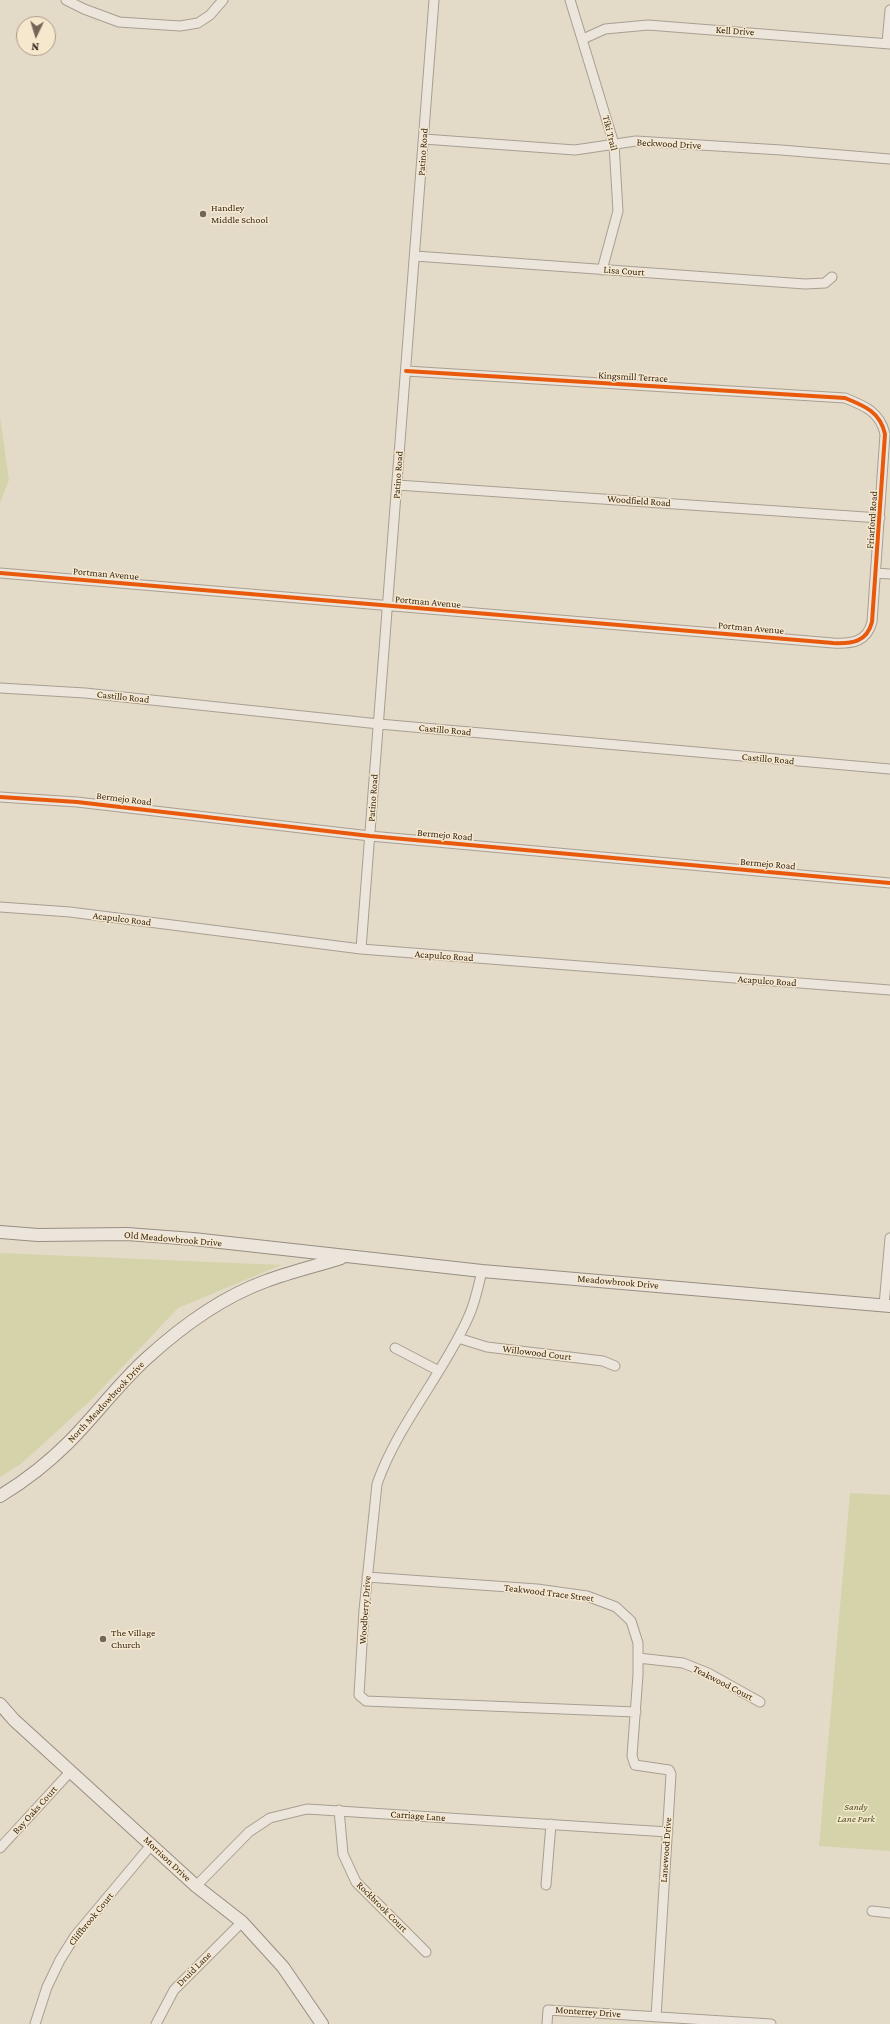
<!DOCTYPE html>
<style>
body{margin:0}
#map{position:relative;width:890px;height:2024px;overflow:hidden;background:#e4dac8;font-family:"Crimson Pro",serif}
canvas{display:block}
.north{position:absolute;left:16px;top:16px;width:40px;height:40px;box-sizing:border-box;background:#f6e8cd;border:1px solid #a99b86;border-radius:50%;rotate:184deg;font-size:11px;font-weight:700;line-height:16px;text-align:center;color:#36271b}
.north::after{content:'';display:block;margin:auto;width:14px;height:18px;background:#736658;clip-path:polygon(50% 0,100% 100%,50% 72%,0 100%)}
</style>
<div id="map">
<canvas width="890" height="2024"></canvas>
<div class="north">N</div>
</div>
<script>
const ctx = document.querySelector('canvas').getContext('2d');
ctx.lineJoin = 'round';
function fillPath(path, color) { ctx.fillStyle = color; ctx.fill(path, 'evenodd'); }
function trace(path, color, width, dash) { ctx.strokeStyle = color; ctx.lineWidth = width; ctx.lineCap = dash ? 'butt' : 'round'; ctx.setLineDash(dash || []); ctx.stroke(path); }
function drawText(font, color, halo, rows, align = 'center') {
  ctx.font = font + ' "Crimson Pro",serif'; ctx.lineWidth = 3; ctx.setLineDash([]); ctx.textBaseline = 'middle'; ctx.strokeStyle = halo; ctx.fillStyle = color; for (const [text, x, y, turn = 0] of rows) {
    ctx.save(); ctx.translate(x, y); ctx.rotate((+turn || 0) * Math.PI / 180); ctx.textAlign = isNaN(turn) ? turn : align; if (halo) ctx.strokeText(text, 0, 0); ctx.fillText(text, 0, 0); ctx.restore();
  }
}
fillPath(new Path2D(`
 M0 417 9 480 0 503Z
 M0 1253 281 1265 178 1308 91 1400 21 1464 0 1477Z
 M850 1493 890 1495V1851L819 1846Z`), '#d5d3aa');
const street = new Path2D(`
 M66 0 84 9 119 22 180 26 198 23 210 15 223 0
 M570 0 614 144 618 211 602 270
 M583 39 605 29 648 25 890 44
 M887 43 890 10
 M424 139 575 150 636 141 781 150 890 159
 M415 256 805 284 825 283 832 277
 M397 485 880 518
 M0 573 833 643C852 644 867 642 872 622L885 434C880 412 865 406 845 398L406 371
 M876 573 890 574
 M0 688 85 693 379 724 890 769
 M0 797 77 802 370 836 890 883
 M0 907 70 912 361 949 890 990
 M361 949 434 0
 M482 1271C478 1287 475 1304 468 1318 442 1376 398 1424 377 1484L364 1610 359 1695 366 1701 636 1712
 M884 1305 890 1238
 M458 1338 487 1347 603 1361 615 1366
 M395 1348 439 1371
 M367 1577 537 1589 587 1596 616 1607 631 1621 638 1643V1675L632 1756 635 1765 669 1770 671 1774 656 2017
 M638 1658 683 1663 708 1673 760 1702
 M339 1810 343 1854 356 1882 426 1952
 M0 1848 70 1772
 M546 1885 551 1824
 M196 1886 249 1832 270 1818 307 1809 668 1832
 M872 1911 890 1913
 M35 2024 47 1987 60 1960 75 1936 152 1844
 M156 2024 174 1990 242 1922
 M547 2024 548 2010 771 2024`);
const secondary = new Path2D(`
 M0 1232 38 1235 127 1234 193 1239 482 1271 890 1306
 M0 1496C25 1481 48 1463 69 1442 96 1415 118 1384 147 1358 181 1327 222 1297 266 1281 290 1272 316 1266 341 1258
 M0 1704 14 1720 196 1886 242 1922 283 1967 322 2024`);
trace(street, '#a89f92', 11);
trace(secondary, '#988e82', 14);
trace(street, '#ece5db', 9);
trace(secondary, '#ece5db', 12);
trace(new Path2D(`
 M0 573 833 643C852 644 867 642 872 622L885 434C880 412 865 406 845 398L406 371
 M0 797 77 802 370 836 890 883`), '#e8590c', 4);
for (const [x, y, r, color] of [
 [203,214,4,"#736658"],
 [103,1639,4,"#736658"]
]) { const dot = new Path2D(); dot.arc(x, y, r, 0, 2 * Math.PI); ctx.fillStyle = color; ctx.fill(dot); trace(dot, '#f6e8cd', 1.5); }
drawText('10px', '#36271b', '#f6e8cd', [
 ["Kell Drive",735,31,4],
 ["Tiki Trail",610,133,76],
 ["Beckwood Drive",669,144,3],
 ["Patino Road",423,152,-86],
 ["Lisa Court",624,271,4],
 ["Kingsmill Terrace",633,377,3],
 ["Patino Road",398,475,-86],
 ["Woodfield Road",639,501,4],
 ["Friarford Road",872,520,-86],
 ["Portman Avenue",106,574,5],
 ["Portman Avenue",428,602,5],
 ["Portman Avenue",751,628,5],
 ["Castillo Road",123,697,6],
 ["Castillo Road",445,730,5],
 ["Castillo Road",768,759,5],
 ["Patino Road",373,798,-86],
 ["Bermejo Road",124,799,7],
 ["Bermejo Road",445,835,5],
 ["Bermejo Road",768,864,5],
 ["Acapulco Road",122,919,7],
 ["Acapulco Road",444,956,4],
 ["Acapulco Road",767,981,4],
 ["Old Meadowbrook Drive",173,1239,5],
 ["Meadowbrook Drive",618,1282,5],
 ["Willowood Court",537,1353,7],
 ["North Meadowbrook Drive",106,1402,-47],
 ["Teakwood Trace Street",549,1593,7],
 ["Woodberry Drive",365,1610,-86],
 ["Teakwood Court",723,1683,27],
 ["Bay Oaks Court",35,1810,-48],
 ["Carriage Lane",418,1816,4],
 ["Lanewood Drive",666,1850,-86],
 ["Morrison Drive",167,1859,43],
 ["Rockbrook Court",382,1907,45],
 ["Cliffbrook Court",91,1919,-51],
 ["Druid Lane",194,1969,-45],
 ["Monterrey Drive",588,2012,4]
]);
drawText('10px', '#36271b', '#f6e8cd', [
 ["Handley",211,208],
 ["Middle School",211,220],
 ["The Village",111,1633],
 ["Church",111,1645]
], 'left');
drawText('italic 10px', '#495321', '#f6e8cd', [
 ["Sandy",856,1807],
 ["Lane Park",856,1819]
]);
</script>
